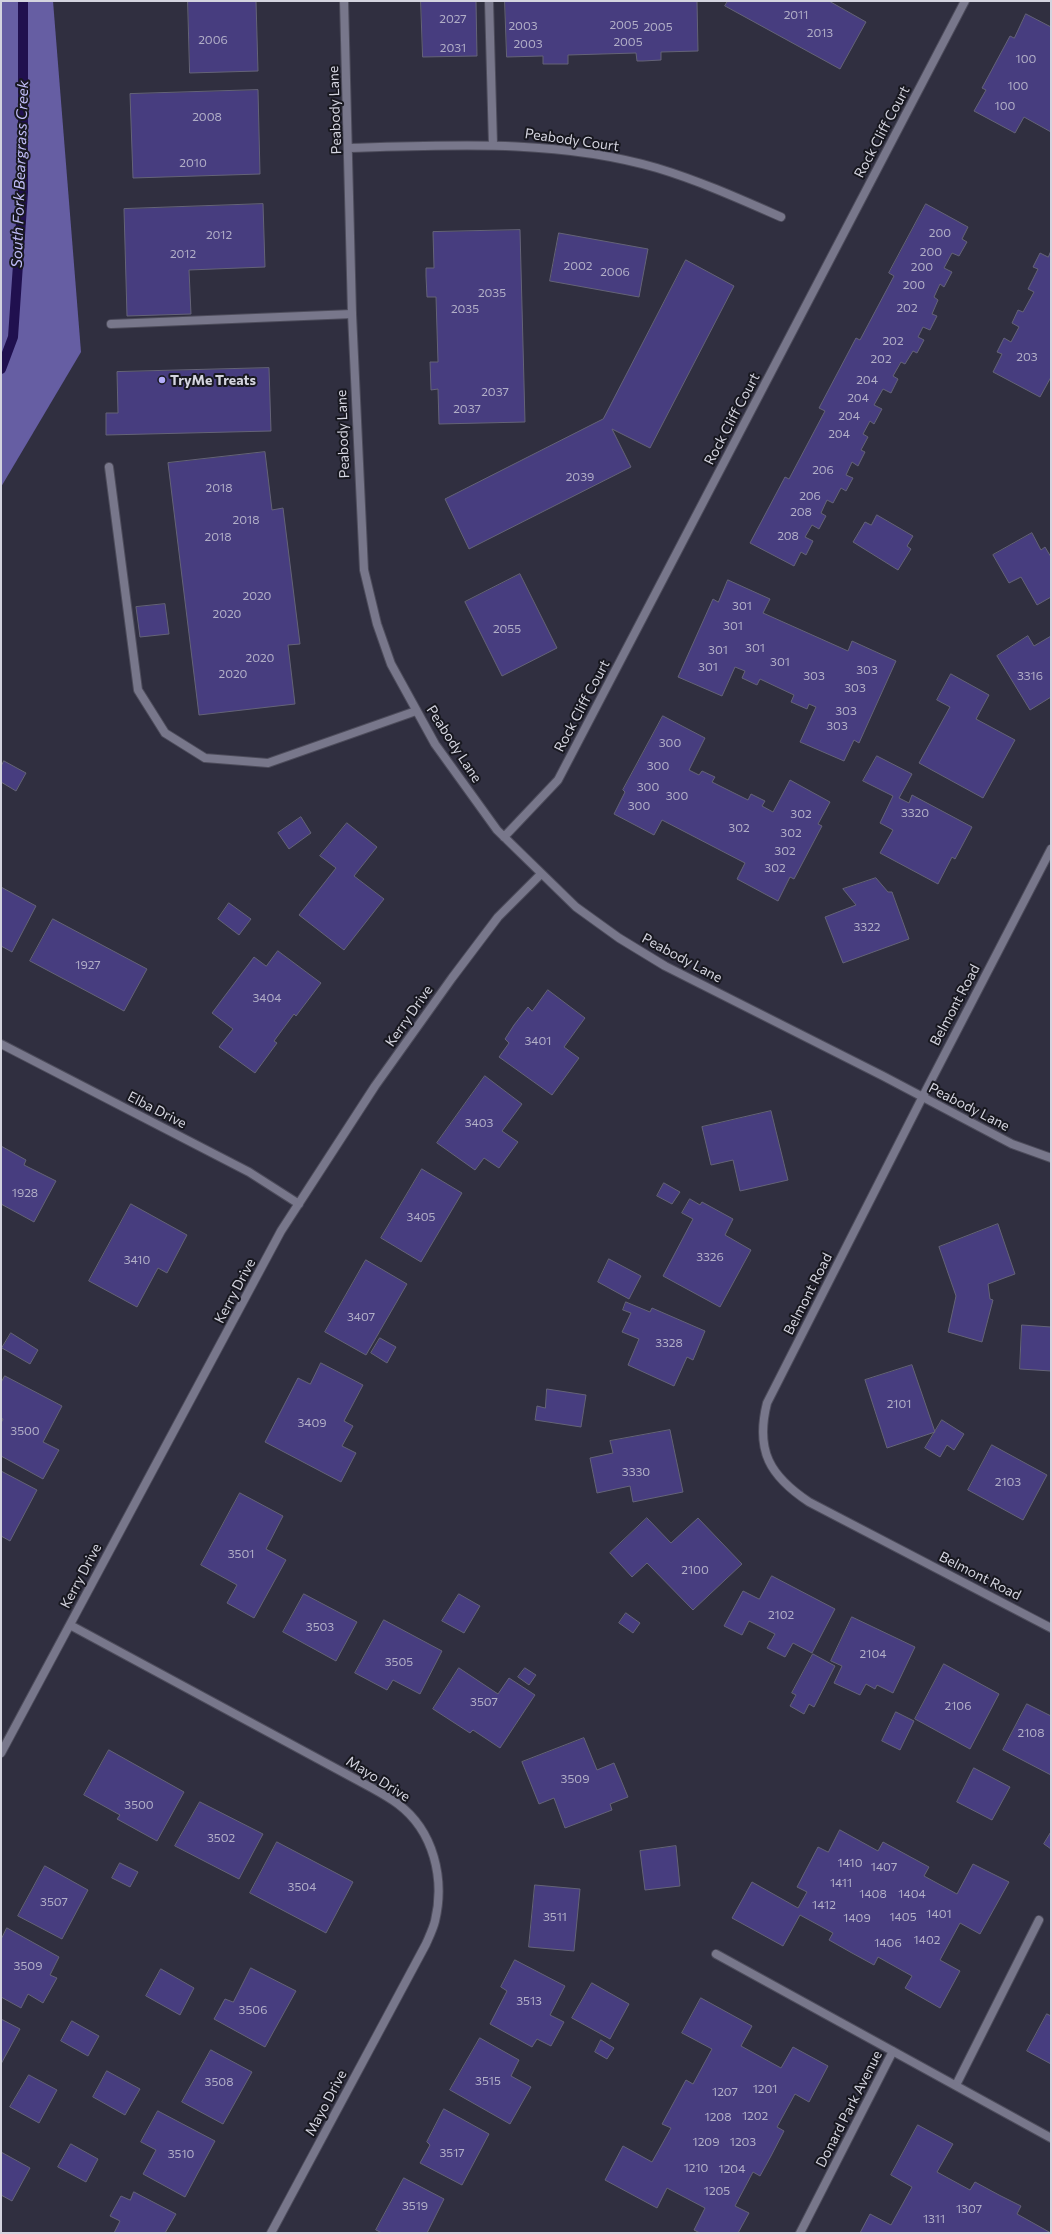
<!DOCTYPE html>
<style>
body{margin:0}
#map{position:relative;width:1052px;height:2234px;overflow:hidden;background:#302f40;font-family:Commissioner,sans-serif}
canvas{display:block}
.frame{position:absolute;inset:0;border:2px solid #d4d4df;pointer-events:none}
</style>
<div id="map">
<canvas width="1052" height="2234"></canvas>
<div class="frame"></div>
</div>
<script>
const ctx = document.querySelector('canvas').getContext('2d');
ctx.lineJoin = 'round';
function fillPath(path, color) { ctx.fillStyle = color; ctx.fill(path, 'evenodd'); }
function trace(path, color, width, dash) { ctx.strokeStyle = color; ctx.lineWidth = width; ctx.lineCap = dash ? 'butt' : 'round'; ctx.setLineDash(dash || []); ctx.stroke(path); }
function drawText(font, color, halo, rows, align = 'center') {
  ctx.font = font + ' Commissioner,sans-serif'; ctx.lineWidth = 4; ctx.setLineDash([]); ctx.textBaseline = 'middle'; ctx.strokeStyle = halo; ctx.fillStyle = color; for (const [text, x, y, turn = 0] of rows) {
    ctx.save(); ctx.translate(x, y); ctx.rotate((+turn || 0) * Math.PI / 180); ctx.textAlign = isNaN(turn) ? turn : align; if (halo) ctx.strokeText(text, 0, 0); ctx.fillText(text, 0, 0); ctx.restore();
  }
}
fillPath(new Path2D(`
 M1 1H53L81 352 1 487Z`), '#665ea3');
trace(new Path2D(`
 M1 369 13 337 23 192V1`), '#20104f', 10);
const building = new Path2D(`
 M188 1H256L258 71 190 73Z
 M421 1H476L477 56 423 57Z
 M505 1H697L698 51 661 52V60L643 61H637L636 53 568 55V64H543V56L507 57Z
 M728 1H829L866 22 840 69 725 6Z
 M1026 14 1051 27V132L1024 117 1015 133 974 111 986 90 982 88 1010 36 1014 38Z
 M258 90 260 174 133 178 130 94Z
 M263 204 265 267 189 270 191 314 127 316 124 209Z
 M926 204 968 227 962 239 967 242 959 256 952 253 944 268 952 272 944 287 940 284 934 297 938 300 932 314 937 316 930 330 923 327 918 337 924 340 917 353 913 351 905 364 901 362 893 376 898 379 891 393 883 389 874 405 882 409 874 424 870 421 863 434 868 437 861 450 865 452 858 466 852 462 846 475 853 478 846 491 841 488 833 503 827 500 821 513 826 516 819 529 812 525 805 537 813 541 806 555 801 552 794 566 750 543 785 477 789 479 825 411 819 408 856 338 860 340 894 276 889 273Z
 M520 230 525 422 439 424 438 389 431 390 430 362H438L436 297H427L426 276V268H434L433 232Z
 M559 233 648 249 639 297 550 281Z
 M1051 251V377L1040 397 993 372 1002 354 997 352 1004 338 1011 342 1019 327 1012 323 1018 310 1023 312 1034 292 1028 289 1038 269 1033 267 1040 253 1048 257Z
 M686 260 734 286 650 448 612 429 631 467 469 549 445 499 603 419Z
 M269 368 271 431 106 435V413H118L117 372Z
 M265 452 272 510 283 508 300 644 288 645 295 704 199 715 168 463Z
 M877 515 913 536 907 546 911 549 898 570 853 542 865 522 871 525Z
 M1032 533 1041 550 1045 547 1051 557V597L1037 605 1021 577 1009 583 993 555Z
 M520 574 557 648 502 676 465 602Z
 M728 580 770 599 763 613 848 651 852 641 896 661 859 743 854 740 844 761 800 742 816 707 809 704 807 709 791 702 794 695 760 679 757 685 742 678 745 671 735 667 722 696 678 677 713 599 718 602Z
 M165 604 169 634 140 637 136 607Z
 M1028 636 1034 646 1051 636V697L1030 710 997 656Z
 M951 674 989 695 976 719 1015 740 983 798 919 763 950 707 937 700Z
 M663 716 705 738 689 770 699 775 702 771 715 777 712 782 748 800 751 794 765 801 762 806 773 812 790 780 830 802 818 824 822 826 794 879 790 877 778 901 737 879 745 863 662 820 654 835 614 814 625 792 623 790Z
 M877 756 912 774 899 798 909 803 912 795 972 827 955 859 952 857 938 884 880 853 893 830 880 823 893 796 863 781Z
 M4 761 26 773 16 791 1 782V767Z
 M301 817 311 833 289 849 278 833Z
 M347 823 377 847 354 876 384 899 344 950 299 915 336 868 320 856Z
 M876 878 888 892H892L909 939 843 963 825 917 856 905 843 889Z
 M1 887 36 906 12 952 1 946Z
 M229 903 251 919 239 935 218 919Z
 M53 919 147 969 124 1011 30 961Z
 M278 951 321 983 296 1016 294 1014 274 1041 277 1043 255 1073 219 1047 233 1029 212 1013 254 957 266 966Z
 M548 990 585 1018 564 1047 579 1058 552 1095 499 1057 509 1043 505 1039 514 1025 528 1007 532 1011Z
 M485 1076 522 1104 502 1131 518 1142 499 1168 484 1158 475 1170 437 1143Z
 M771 1111 788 1180 740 1191 733 1160 711 1165 702 1127Z
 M1 1146 26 1160 24 1165 56 1181 34 1222 1 1204Z
 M422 1169 462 1193 421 1262 381 1238Z
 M664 1183 680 1192 672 1204 657 1196Z
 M690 1199 700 1205 702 1202 733 1219 725 1235 751 1250 720 1307 663 1276 693 1219 682 1213Z
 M131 1204 187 1235 167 1273 158 1268 137 1307 89 1281Z
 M998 1224 1015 1274 988 1284 990 1299 993 1300 982 1342 948 1332 956 1296 939 1247Z
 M609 1259 641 1276 629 1299 598 1282Z
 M366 1260 407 1284 366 1355 325 1332Z
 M626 1302 650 1312 652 1308 705 1331 693 1360 687 1357 674 1386 628 1365 639 1339 622 1332 631 1313 623 1310Z
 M1022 1325 1051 1327V1371L1020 1369Z
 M11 1333 38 1350 30 1364 2 1348Z
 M380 1338 396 1347 387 1363 371 1353Z
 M321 1363 363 1385 344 1421 353 1426 342 1446 356 1453 341 1482 265 1442 298 1378 310 1384Z
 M912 1365 935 1432 887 1448 865 1380Z
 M5 1376 62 1406 43 1442 59 1450 43 1479 1 1456V1423L3 1419 1 1418V1383Z
 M547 1389 586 1395 581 1427 535 1420 537 1406 545 1408Z
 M942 1420 964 1434 954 1450 947 1445 940 1457 925 1448Z
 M670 1430 683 1492 633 1502 630 1486 597 1493 590 1458 613 1453 610 1441Z
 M992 1445 1047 1475 1023 1520 968 1490Z
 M1 1471 37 1490 10 1541 1 1536Z
 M240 1493 283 1516 266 1549 286 1560 254 1618 227 1603 237 1585 201 1565Z
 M647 1518 671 1543 698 1518 742 1564 693 1610 647 1563 632 1577 610 1553Z
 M772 1576 835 1609 812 1653 793 1643 785 1657 767 1648 775 1634 749 1621 742 1635 724 1626 743 1591 759 1599Z
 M304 1594 357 1622 336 1661 283 1632Z
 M459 1594 480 1606 464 1633 442 1621Z
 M626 1613 640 1623 633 1633 619 1623Z
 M852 1617 915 1647 893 1693 877 1685 875 1689 866 1684 860 1695 834 1683 842 1666 831 1661Z
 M384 1620 442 1651 420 1694 393 1680 387 1690 355 1673Z
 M813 1654 835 1666 814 1707 809 1704 804 1714 790 1706 796 1695 792 1693Z
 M944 1664 999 1694 970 1749 915 1719Z
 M459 1668 498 1694 509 1678 535 1695 500 1748 473 1730 470 1733 433 1709Z
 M525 1668 536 1675 529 1685 518 1677Z
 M1027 1704 1051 1716V1775L1003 1750Z
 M896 1712 914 1721 900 1750 882 1741Z
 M584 1738 597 1770 614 1763 628 1797 610 1804 612 1810 565 1828 554 1798 539 1804 522 1762Z
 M109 1750 184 1792 157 1841 117 1819 120 1815 84 1795Z
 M974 1768 1010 1787 992 1820 957 1802Z
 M200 1802 263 1834 239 1879 175 1846Z
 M840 1830 878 1851 883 1842 929 1867 924 1876 957 1894 973 1864 1009 1882 980 1934 960 1923 940 1960 960 1971 940 2008 905 1988 912 1976 878 1957 874 1965 852 1953 829 1940 833 1933 800 1915 783 1946 732 1918 752 1882 798 1908 807 1892 797 1887 818 1847 828 1852Z
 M1051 1832V1849L1044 1844Z
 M277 1842 353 1882 326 1933 250 1893Z
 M676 1846 680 1886 645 1890 640 1851Z
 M120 1863 138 1872 130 1887 112 1878Z
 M45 1866 88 1890 62 1939 18 1916Z
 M535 1885 580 1889 574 1951 529 1947Z
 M7 1928 59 1957 50 1975 57 1978 43 2003 28 1994 21 2008 1 1997V1940Z
 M515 1960 565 1986 550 2015 564 2022 551 2046 537 2039 532 2047 490 2024 507 1991 501 1987Z
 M251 1968 296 1991 265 2047 214 2019 225 1999 233 2002Z
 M161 1969 194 1988 180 2015 146 1996Z
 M592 1983 629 2004 610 2039 572 2018Z
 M701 1998 752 2026 741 2046 781 2068 793 2047 828 2066 809 2102 795 2094 777 2127 784 2131 771 2156 760 2176 753 2172 735 2206 749 2213 738 2233H700L694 2230 705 2208 667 2188 657 2208 605 2180 623 2146 652 2162 671 2128 662 2124 686 2080 693 2084 712 2049 682 2033Z
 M1047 2014 1051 2016V2064L1027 2051Z
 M1 2019 20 2029 1 2064Z
 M72 2021 99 2036 88 2056 61 2041Z
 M480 2038 519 2060 511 2076 531 2087 510 2124 450 2090Z
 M601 2040 614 2048 607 2059 595 2052Z
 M211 2050 252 2072 223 2124 182 2102Z
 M107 2071 140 2089 125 2115 93 2097Z
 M29 2075 57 2090 39 2123 10 2107Z
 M444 2109 489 2134 462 2185 420 2163 430 2145 427 2142Z
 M158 2111 215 2141 185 2197 143 2174 156 2150 141 2142Z
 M918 2125 953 2144 937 2172 970 2190 975 2182 999 2195 1021 2206 1017 2214 1051 2233H860L870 2214 891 2225 912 2187 891 2175Z
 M71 2144 98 2159 86 2182 58 2167Z
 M1 2152 30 2168 12 2201 1 2195Z
 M404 2178 444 2199 427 2233H382L376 2230Z
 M134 2192 176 2214 165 2233H114L120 2221 110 2216 121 2196 130 2200Z`);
fillPath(building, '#473d7f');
trace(building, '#646377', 1);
const service = new Path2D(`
 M489 1 493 145
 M111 324 352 314
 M109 467 138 690 165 733 205 758 268 763 416 711
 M956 2085 1039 1920`);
const minor = new Path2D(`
 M344 1 352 314 364 570 377 624 391 664 435 744 497 830 576 907 619 938 665 966 883 1076 1012 1144 1051 1158
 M349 148C452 145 557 139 657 168 700 181 740 199 781 217
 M504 837 558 780 965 1
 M1051 849 922 1098 767 1403C755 1451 770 1476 809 1502L1051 1628
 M1 1044 249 1172 299 1204
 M70 1625 372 1788C381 1793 390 1798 398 1804 434 1831 445 1879 435 1921 433 1929 429 1937 426 1944L271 2233
 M1 1753 281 1231 375 1086 452 978 498 917 541 874
 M716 1954 1051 2138
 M800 2233 893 2051`);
trace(service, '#4d4c5b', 10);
trace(minor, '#4d4c5b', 10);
trace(service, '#78778b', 8);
trace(minor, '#78778b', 8);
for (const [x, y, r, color] of [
 [162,380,4,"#b3adf9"]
]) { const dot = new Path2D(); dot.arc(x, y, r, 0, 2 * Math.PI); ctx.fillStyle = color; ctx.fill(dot); trace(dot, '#181820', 1.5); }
drawText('12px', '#b1aec7', null, [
 ["2011",796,15],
 ["2027",453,19],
 ["2005",624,25],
 ["2003",523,26],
 ["2005",658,27],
 ["2013",820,33],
 ["2006",213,40],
 ["2005",628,42],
 ["2003",528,44],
 ["2031",453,48],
 ["100",1026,59],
 ["100",1018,86],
 ["100",1005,106],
 ["2008",207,117],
 ["2010",193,163],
 ["200",940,233],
 ["2012",219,235],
 ["200",931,252],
 ["2012",183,254],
 ["2002",578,266],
 ["200",922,267],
 ["2006",615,272],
 ["200",914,285],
 ["2035",492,293],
 ["202",907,308],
 ["2035",465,309],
 ["202",893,341],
 ["203",1027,357],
 ["202",881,359],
 ["204",867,380],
 ["2037",495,392],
 ["204",858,398],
 ["2037",467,409],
 ["204",849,416],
 ["204",839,434],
 ["206",823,470],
 ["2039",580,477],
 ["2018",219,488],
 ["206",810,496],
 ["208",801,512],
 ["2018",246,520],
 ["208",788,536],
 ["2018",218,537],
 ["2020",257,596],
 ["301",742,606],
 ["2020",227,614],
 ["301",733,626],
 ["2055",507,629],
 ["301",755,648],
 ["301",718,650],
 ["2020",260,658],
 ["301",780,662],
 ["301",708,667],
 ["303",867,670],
 ["2020",233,674],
 ["303",814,676],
 ["3316",1030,676],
 ["303",855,688],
 ["303",846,711],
 ["303",837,726],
 ["300",670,743],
 ["300",658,766],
 ["300",648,787],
 ["300",677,796],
 ["300",639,806],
 ["3320",915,813],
 ["302",801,814],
 ["302",739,828],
 ["302",791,833],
 ["302",785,851],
 ["302",775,868],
 ["3322",867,927],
 ["1927",88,965],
 ["3404",267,998],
 ["3401",538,1041],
 ["3403",479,1123],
 ["1928",25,1193],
 ["3405",421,1217],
 ["3326",710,1257],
 ["3410",137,1260],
 ["3407",361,1317],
 ["3328",669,1343],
 ["2101",899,1404],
 ["3409",312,1423],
 ["3500",25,1431],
 ["3330",636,1472],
 ["2103",1008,1482],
 ["3501",241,1554],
 ["2100",695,1570],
 ["2102",781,1615],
 ["3503",320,1627],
 ["2104",873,1654],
 ["3505",399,1662],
 ["3507",484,1702],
 ["2106",958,1706],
 ["2108",1031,1733],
 ["3509",575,1779],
 ["3500",139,1805],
 ["3502",221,1838],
 ["1410",850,1863],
 ["1407",884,1867],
 ["1411",841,1883],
 ["3504",302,1887],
 ["1408",873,1894],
 ["1404",912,1894],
 ["3507",54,1902],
 ["1412",824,1905],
 ["1401",939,1914],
 ["3511",555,1917],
 ["1405",903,1917],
 ["1409",857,1918],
 ["1402",927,1940],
 ["1406",888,1943],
 ["3509",28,1966],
 ["3513",529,2001],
 ["3506",253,2010],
 ["3515",488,2081],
 ["3508",219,2082],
 ["1201",765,2089],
 ["1207",725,2092],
 ["1202",755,2116],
 ["1208",718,2117],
 ["1209",706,2142],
 ["1203",743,2142],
 ["3517",452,2153],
 ["3510",181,2154],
 ["1210",696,2168],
 ["1204",732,2169],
 ["1205",717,2191],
 ["3519",415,2206],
 ["1307",969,2209],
 ["1311",934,2219]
]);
drawText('14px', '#d4d4df', '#181820', [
 ["Peabody Lane",335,110,-92],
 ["Rock Cliff Court",882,132,-62],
 ["Peabody Court",572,140,8],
 ["Rock Cliff Court",732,419,-62],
 ["Peabody Lane",343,434,-92],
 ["Rock Cliff Court",582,706,-62],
 ["Peabody Lane",454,744,57],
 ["Peabody Lane",682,958,28],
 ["Belmont Road",955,1005,-62],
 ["Kerry Drive",409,1016,-55],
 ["Peabody Lane",969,1107,27],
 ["Elba Drive",157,1110,27],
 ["Kerry Drive",235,1291,-62],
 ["Belmont Road",808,1294,-63],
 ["Kerry Drive",81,1576,-62],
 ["Belmont Road",980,1576,27],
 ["Mayo Drive",378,1779,32],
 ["Mayo Drive",326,2103,-62],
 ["Donard Park Avenue",849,2109,-63]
]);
drawText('bold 14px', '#d4d4df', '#181820', [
 ["TryMe Treats",170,380]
], 'left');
drawText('italic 15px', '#c0bcf7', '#181820', [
 ["South Fork Beargrass Creek",20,174,-88]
]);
</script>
